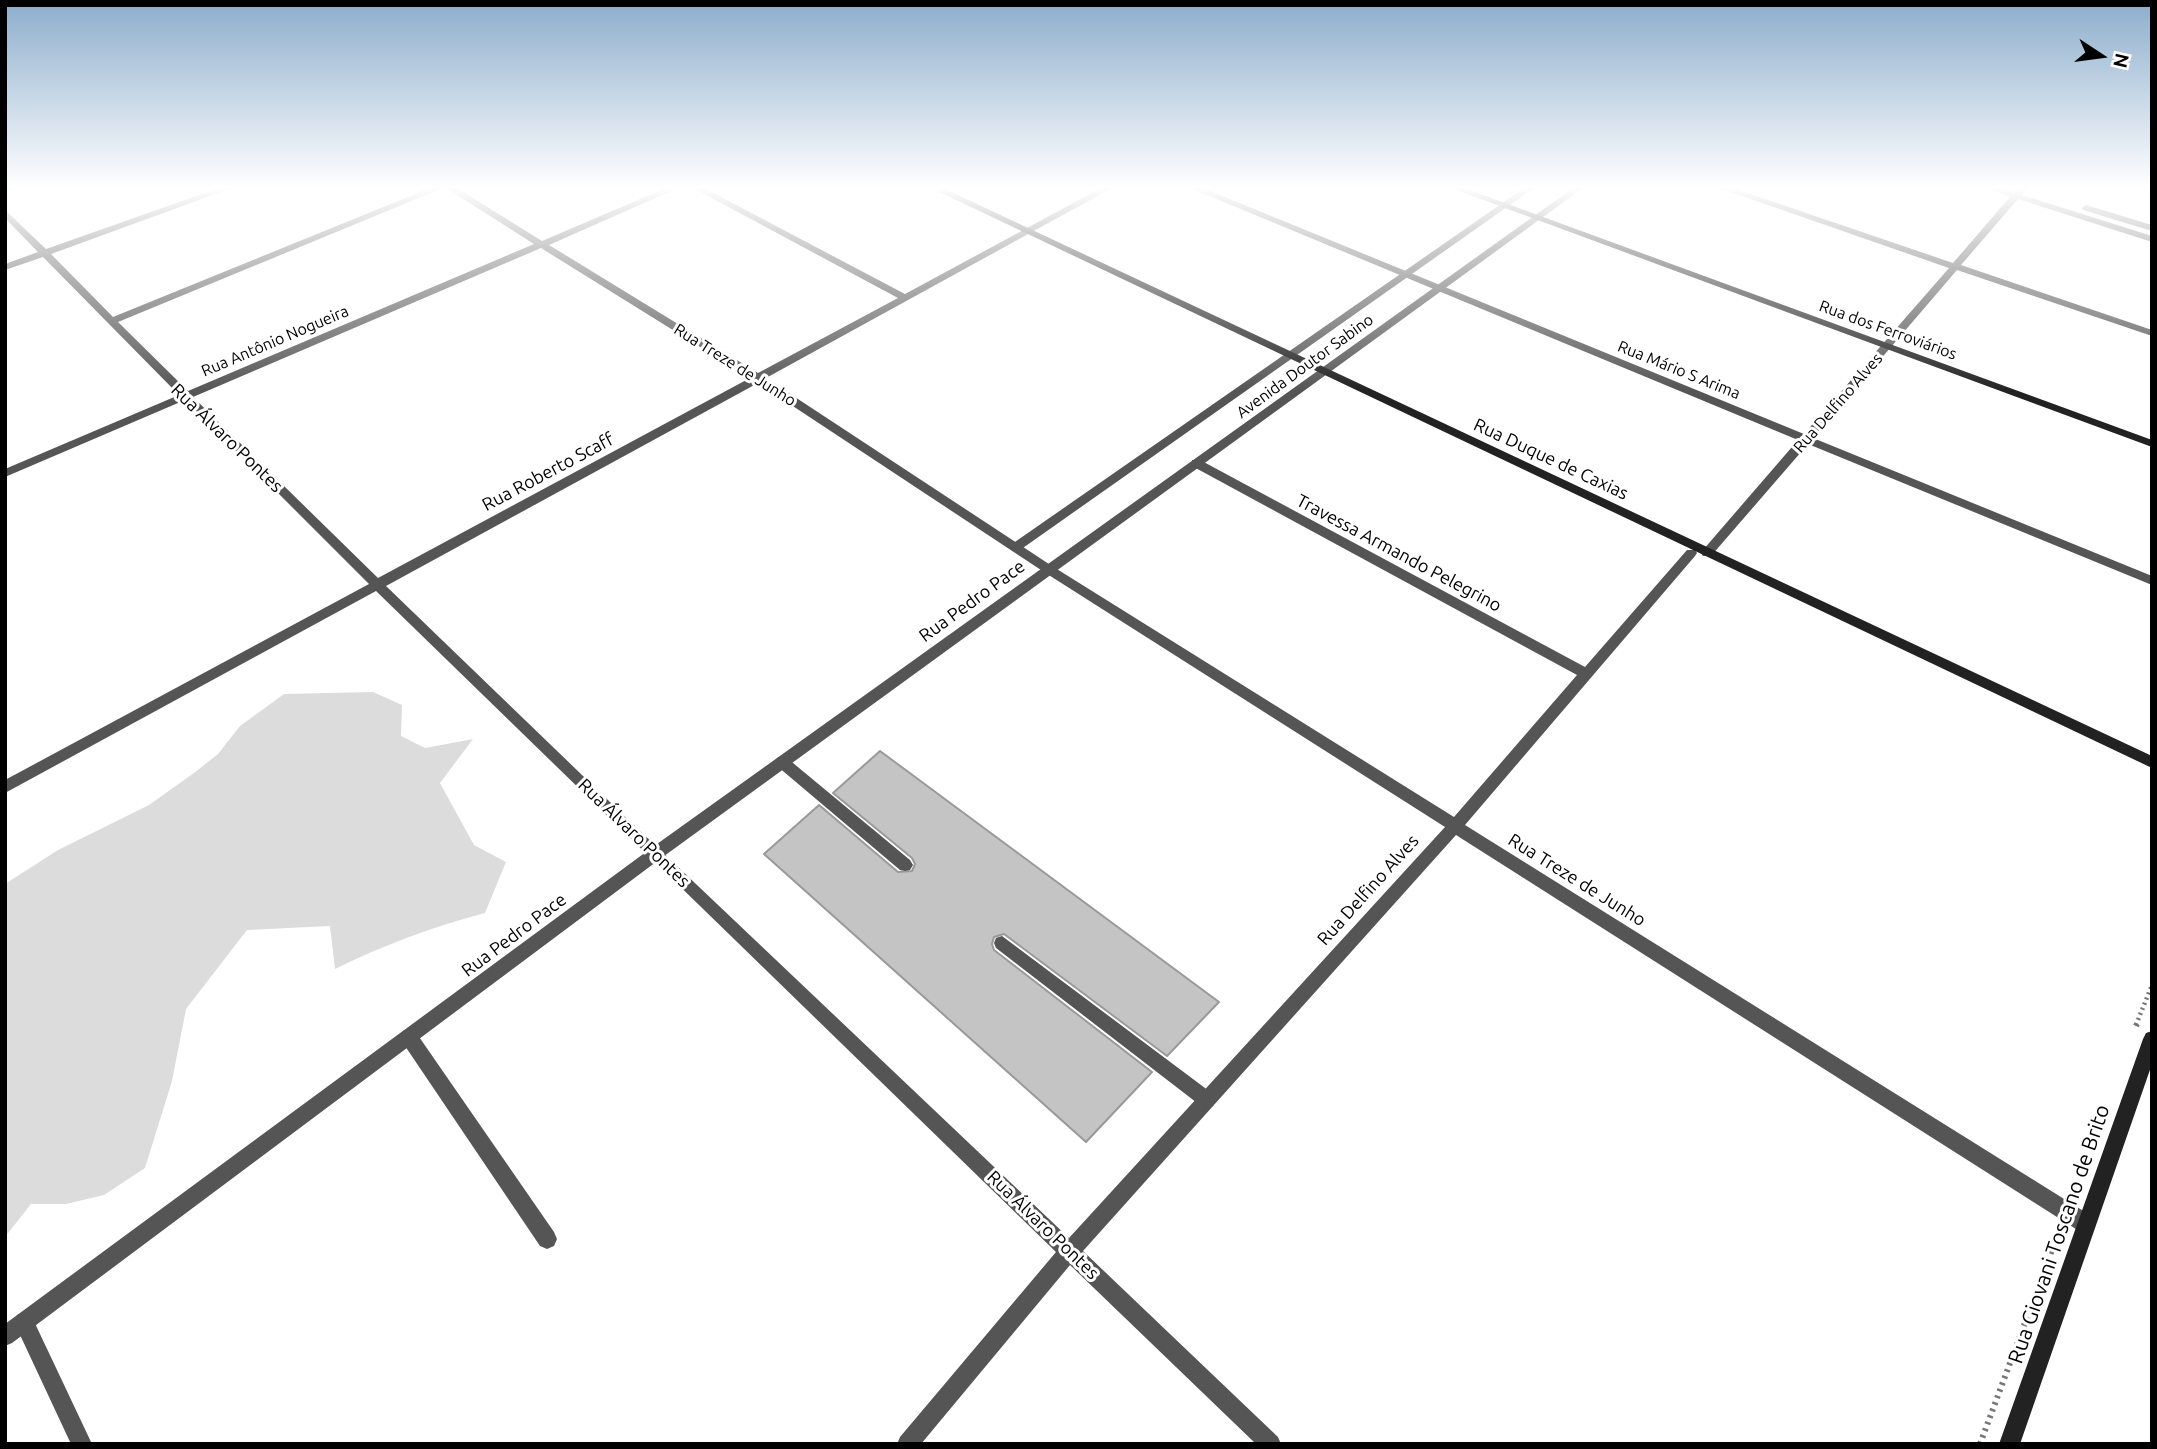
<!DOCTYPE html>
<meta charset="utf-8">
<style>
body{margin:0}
#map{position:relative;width:2157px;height:1449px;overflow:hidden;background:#fff;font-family:Ubuntu,sans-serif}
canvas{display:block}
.frame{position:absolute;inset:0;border:7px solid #000;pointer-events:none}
.north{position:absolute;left:2066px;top:21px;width:70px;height:70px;-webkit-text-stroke:5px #fff;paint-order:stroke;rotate:103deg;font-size:19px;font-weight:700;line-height:28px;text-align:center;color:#000}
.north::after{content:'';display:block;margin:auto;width:24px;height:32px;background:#000;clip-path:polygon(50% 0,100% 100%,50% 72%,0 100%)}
</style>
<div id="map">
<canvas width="2157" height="1449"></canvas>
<div class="frame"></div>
<div class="north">N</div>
</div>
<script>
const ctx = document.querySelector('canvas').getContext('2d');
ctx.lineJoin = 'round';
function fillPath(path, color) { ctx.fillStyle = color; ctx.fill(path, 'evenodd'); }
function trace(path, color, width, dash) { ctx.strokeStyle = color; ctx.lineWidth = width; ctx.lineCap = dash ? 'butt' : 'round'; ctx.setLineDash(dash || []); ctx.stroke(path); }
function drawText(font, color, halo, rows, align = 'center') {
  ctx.font = font + ' Ubuntu,sans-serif'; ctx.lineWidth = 6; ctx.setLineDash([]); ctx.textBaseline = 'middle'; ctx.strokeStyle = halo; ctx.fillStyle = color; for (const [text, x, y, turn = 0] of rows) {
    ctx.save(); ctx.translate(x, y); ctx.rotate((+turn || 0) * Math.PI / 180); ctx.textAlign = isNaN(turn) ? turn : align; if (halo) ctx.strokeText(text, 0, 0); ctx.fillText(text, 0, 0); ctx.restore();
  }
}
fillPath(new Path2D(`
 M373 692 402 705 401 736 425 748 473 739 440 783 474 845 506 862 485 913C432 927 384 945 335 969L330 926 247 930 186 1009 172 1081 145 1168 104 1195 66 1204H31L5 1237V884L58 850 149 805 194 773 218 754 240 726 284 694Z`), '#dcdcdc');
const building = new Path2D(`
 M880 751 1219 1002 1167 1056 1004 934 994 937 992 944 994 950 1152 1072 1086 1142 764 854 819 805 898 872 912 871 915 864 912 858 833 793Z`);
fillPath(building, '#c4c4c4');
trace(building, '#999', 2);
trace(new Path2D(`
 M2136 1025 2152 985`), '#777', 4.5, [2, 3.5]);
trace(new Path2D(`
 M2136 1026 2137 1024
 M1980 1444 2059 1231`), '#777', 6, [2.5, 4.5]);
fillPath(new Path2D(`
 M782 756 787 758 910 860 913 865 910 870 905 871 900 870 777 766 775 762 777 758Z
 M1002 936 1213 1094 1216 1100 1213 1106 1207 1109 1201 1106 996 948 994 943 996 938Z`), '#555');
fillPath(new Path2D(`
 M5 188H15L5 193Z
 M219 188H232L51 254 113 317 430 188H443L118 322 188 391 534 244 446 188H457L542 241 666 188H678L549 245 758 373 898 298 693 188H704L905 294 1101 188H1112L766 378 1052 566 1454 817 1577 675 1192 466V460H1200L1585 667 1687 550H1695L1697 553 1695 556 1465 825 2093 1217 2095 1224 2093 1231 2086 1233 2079 1231 1456 835 1083 1251 1278 1437 1281 1444H1256L1070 1265 921 1444H897L900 1437 1056 1252 376 591 5 793V780L369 584 185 400 5 477V469L179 395 43 257 5 270V264L38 252 5 218V210L46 249ZM541 248 750 378 378 578 193 397ZM758 383 1044 572 1445 827 1069 1238 638 829 386 586Z
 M1190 188H1203L1804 434 1949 268 1719 188H1733L1953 263 2010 197 1987 188H2001L2014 193 2018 188H2027L2022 195 2152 236V242L2018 199 1961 265 2152 330V336L1957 270 1813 438 2152 576V585L1808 444 1711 556H1703L1701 553 1703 550 1798 440Z
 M2086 205 2152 225V231L2083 210 2082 208Z
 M409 1029 415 1031 554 1232 557 1239 554 1246 547 1249 540 1246 403 1043 400 1037 403 1031Z
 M24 1312 31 1315 92 1444H71L14 1322 17 1315Z`), '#555');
fillPath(new Path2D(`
 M1524 188H1534L1020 550H1012L1010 547 1012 544Z
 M1573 188H1583L660 859 12 1343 5 1346V1324L650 849Z`), '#555');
fillPath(new Path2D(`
 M931 188H943L2152 756V768Z
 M1451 188H1464L2152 440V447Z
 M2152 1031V1064L2020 1444H1999L2143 1039 2146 1033Z`), '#222');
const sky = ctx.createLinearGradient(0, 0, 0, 391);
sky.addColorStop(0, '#8cadcc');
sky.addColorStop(0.48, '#fff');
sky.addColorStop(1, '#ffffff00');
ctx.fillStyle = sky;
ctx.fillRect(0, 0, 2157, 391);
drawText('16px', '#000', '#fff', [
 ["Rua dos Ferroviários",1888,330,20],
 ["Rua Antônio Nogueira",275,341,-23],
 ["Rua Treze de Junho",735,365,32],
 ["Avenida Doutor Sabino",1305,366,-36],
 ["Rua Mário S Arima",1679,370,22],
 ["Rua Delfino Alves",1838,403,-49]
]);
drawText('18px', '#000', '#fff', [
 ["Rua Álvaro Pontes",227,438,44],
 ["Rua Duque de Caxias",1551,459,25],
 ["Rua Roberto Scaff",548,472,-28],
 ["Travessa Armando Pelegrino",1399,553,28],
 ["Rua Pedro Pace",972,601,-36],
 ["Rua Álvaro Pontes",634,833,44],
 ["Rua Treze de Junho",1577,880,32],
 ["Rua Delfino Alves",1368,890,-48],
 ["Rua Pedro Pace",514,935,-37],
 ["Rua Álvaro Pontes",1043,1225,44]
]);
drawText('21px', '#000', '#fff', [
 ["Rua Giovani Toscano de Brito",2059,1234,-71]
]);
</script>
